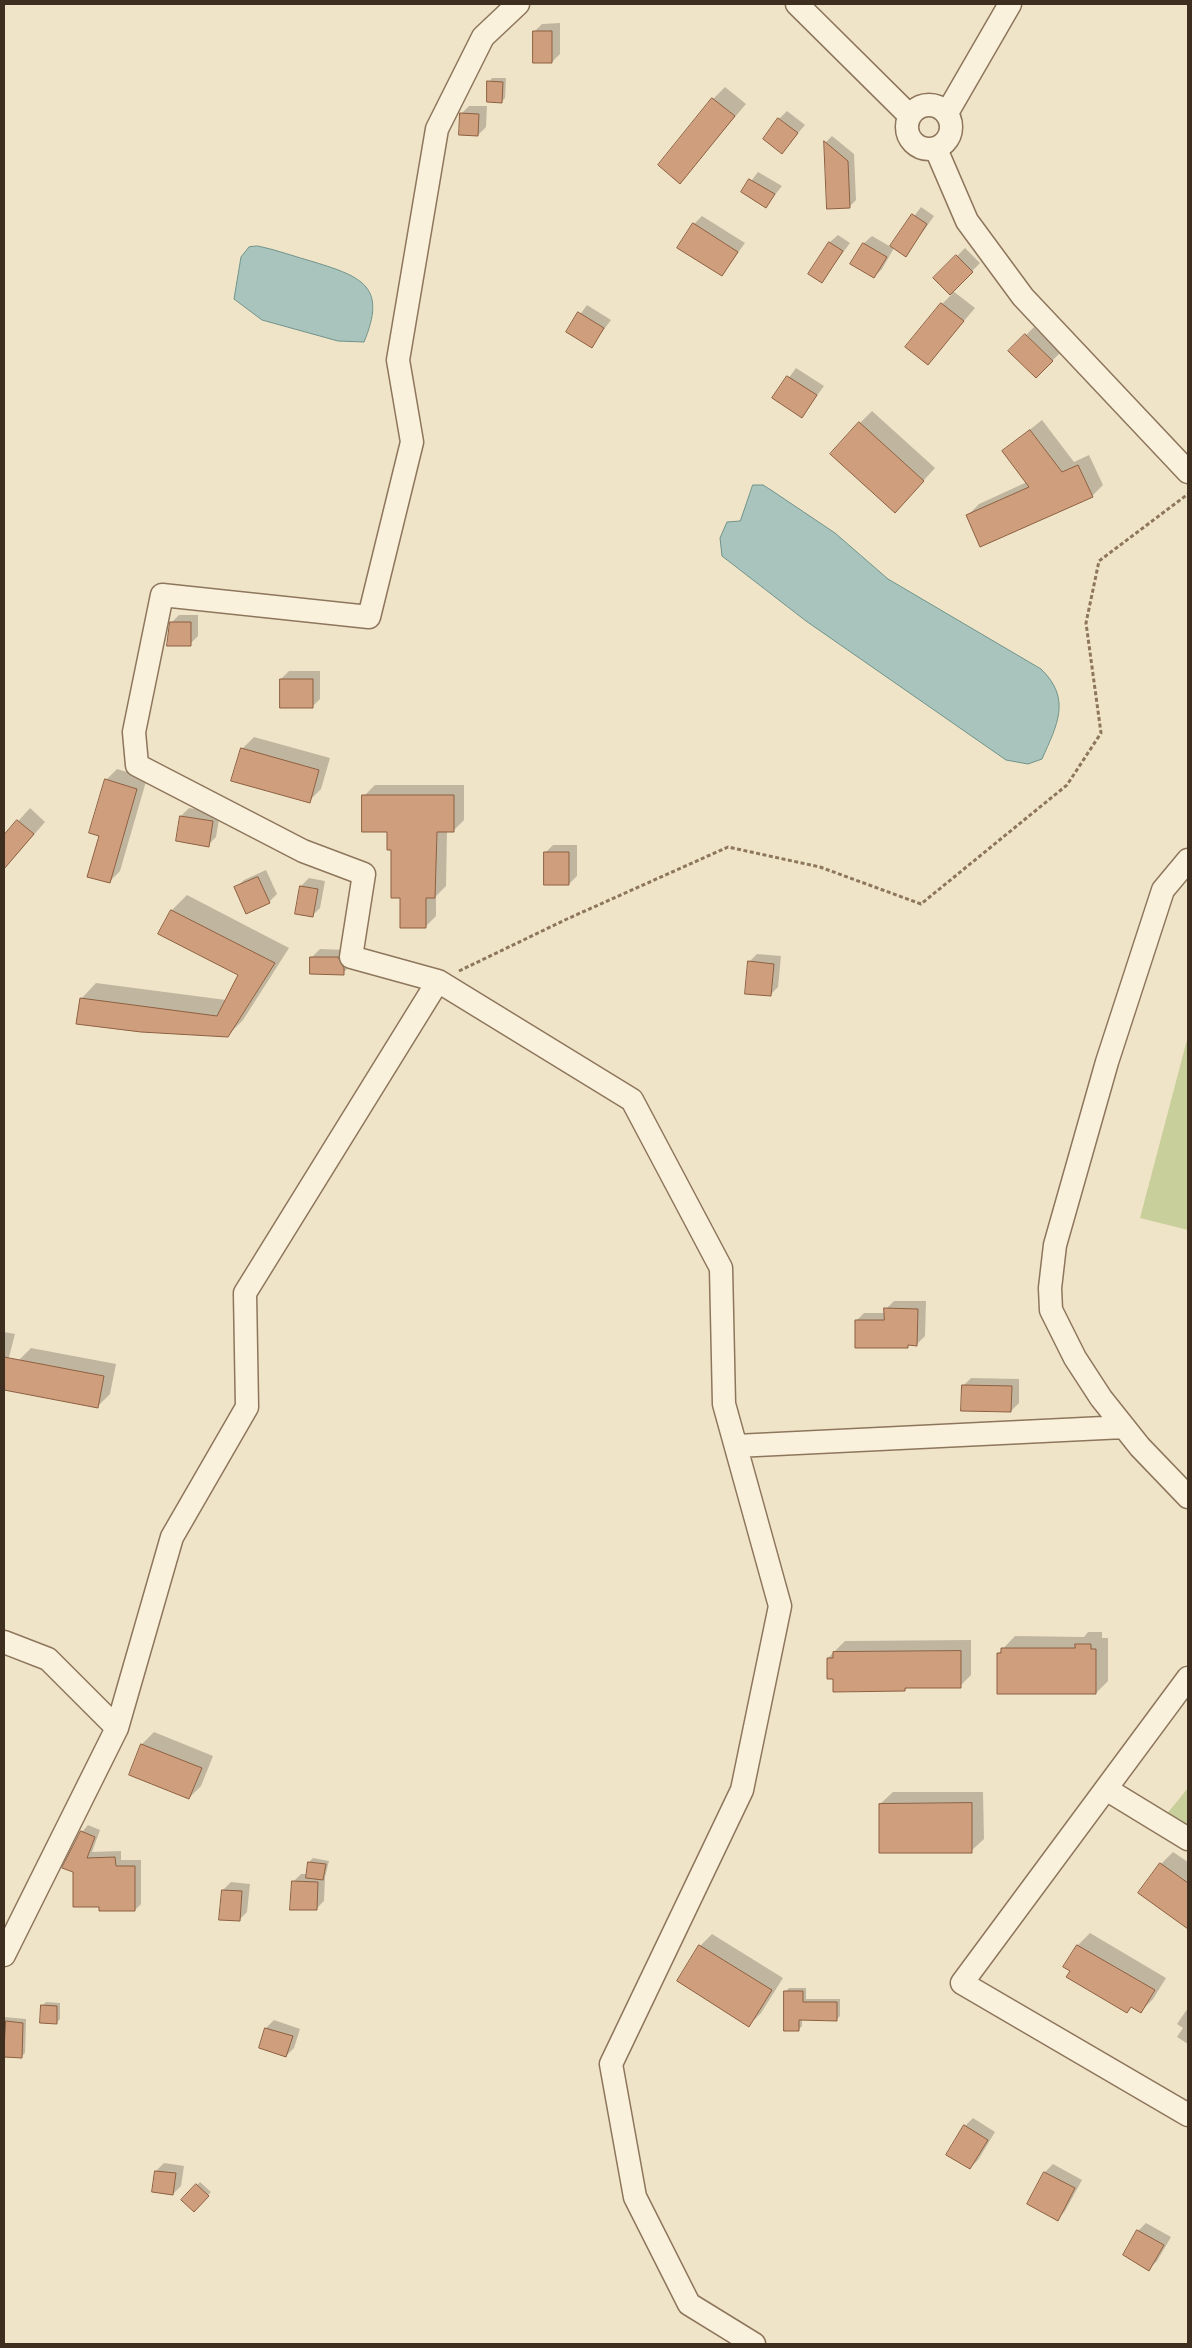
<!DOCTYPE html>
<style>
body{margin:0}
#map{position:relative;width:1192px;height:2348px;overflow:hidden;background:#f0e4c8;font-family:"Noto Serif",serif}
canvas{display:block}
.frame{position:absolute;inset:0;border:5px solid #3d2e20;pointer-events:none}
</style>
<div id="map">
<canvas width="1192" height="2348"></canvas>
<div class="frame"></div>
</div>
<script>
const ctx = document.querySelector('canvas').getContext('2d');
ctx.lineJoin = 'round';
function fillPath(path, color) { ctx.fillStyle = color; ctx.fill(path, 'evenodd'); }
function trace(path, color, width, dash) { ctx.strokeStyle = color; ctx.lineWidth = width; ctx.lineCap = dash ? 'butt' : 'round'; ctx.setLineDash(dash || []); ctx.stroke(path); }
fillPath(new Path2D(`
 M1188 1036V1230L1140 1218Z
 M1188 1788V1830L1165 1816Z`), '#c9cf9b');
const water = new Path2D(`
 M258 246C277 250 296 257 314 262 363 277 387 287 364 342L338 341 262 320 234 299 241 257 249 247Z
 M753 485H763L771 490 835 533 888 579 1041 669C1072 699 1057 725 1042 759L1028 764 1006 760 806 621 722 556 720 538 727 522 740 521Z`);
fillPath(water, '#a9c4bc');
trace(water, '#6f938a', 1);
fillPath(new Path2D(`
 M560 23V54L552 62 534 32 542 24Z
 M492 78H506L505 98 502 101 489 82Z
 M725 87 746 104 680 182 713 99Z
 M469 106H487L486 127 478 135 461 114Z
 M787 111 805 125 782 152 779 119Z
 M832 136 854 154 856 200 849 207 828 208 826 142Z
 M758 172 782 186 766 206 743 192Z
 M921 207 934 216 906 255 894 248 882 269 874 277 852 264 864 243 872 236 891 247Z
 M702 216 745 243 722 275 694 224Z
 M838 235 850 243 822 281 830 242Z
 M965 248 980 263 953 291 975 308 928 363 942 304 952 294 935 278Z
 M587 305 611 320 591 347 567 332Z
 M1034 327 1060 353 1036 377 1010 351Z
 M796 368 824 386 802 416 774 398Z
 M872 411 935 468 907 499 860 423Z
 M1042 420 1074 462 1089 455 1103 485 1092 496 968 515 979 504 1027 482 1003 451Z
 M179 615H198V636L190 644 171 623Z
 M289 671H320V699L312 707 281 679Z
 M254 737 330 758 321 789 309 801 242 749Z
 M117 769 147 778 120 871 109 882 100 835 106 780Z
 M375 785H464V820L453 831H447L446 886 436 896V916L425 927 401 897 388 830 364 796Z
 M30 808 45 822 4 869V837Z
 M189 808 220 813 216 837 208 845 181 816Z
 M553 845H577V876L569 884 545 853Z
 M266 870 277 894 269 902 236 888 244 880Z
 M309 878 325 881 320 908 312 916 296 913 301 886Z
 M187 895 289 948 243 1020 228 1035 81 999 96 983 226 1000 239 975 160 934 172 910Z
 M320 949 346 950 351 965 343 973 312 957Z
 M757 954 781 956 778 987 770 995 749 962Z
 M894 1301H926L925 1336 917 1344H910L907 1347 856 1321 864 1313H885L886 1309Z
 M4 1332 15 1334 9 1357 4 1363Z
 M31 1348 116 1364 110 1394 98 1406 19 1360Z
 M971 1378 1019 1379V1403L1011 1411 963 1386Z
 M1088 1632H1102V1638H1108V1681L1096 1693 998 1654 1015 1636 1084 1637Z
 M971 1640V1675L960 1686 908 1687 905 1690 834 1678 828 1658 845 1641Z
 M154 1732 213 1756 201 1786 189 1798 130 1774 142 1744Z
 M893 1792H983L984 1839 971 1851 880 1804Z
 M88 1825 100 1830 92 1852 121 1851V1860H141V1904L135 1910 100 1906H74L82 1832Z
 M1173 1852 1188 1862V1927L1140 1892 1161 1864Z
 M313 1858 329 1861 325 1877 324 1901 316 1909 293 1882 301 1874H308L309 1862Z
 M231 1882 250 1884 247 1912 239 1920 223 1890Z
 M1090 1933 1166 1978 1153 1999 1141 2011 1132 2006 1127 2012 1065 1966 1078 1945Z
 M712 1934 783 1978 761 2013 749 2025 700 1946Z
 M789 1988H806V1999H840V2016L836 2020 802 2019V2026L798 2030 786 1991Z
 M46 2002 60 2003V2019L56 2023 42 2006Z
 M1188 2008V2044L1177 2037 1183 2028 1177 2024Z
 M4 2017 26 2019 25 2053 21 2057 4 2050Z
 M274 2020 300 2029 294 2048 286 2056 260 2047 266 2028Z
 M973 2118 995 2132 978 2160 970 2168 965 2126Z
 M164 2163 184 2166 181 2186 173 2194 156 2171Z
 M1053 2164 1082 2180 1065 2211 1058 2219 1029 2204 1045 2172Z
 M200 2182 211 2192 194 2210 183 2200Z
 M1146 2223 1171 2237 1157 2261 1149 2269 1138 2231Z`), '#0003');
const building = new Path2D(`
 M533 31H552V63H533Z
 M487 81 503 82 502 103 487 102Z
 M712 98 735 116 680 184 658 165Z
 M460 113 479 114 478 136 459 135Z
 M778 118 798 133 782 154 763 139Z
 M824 141 848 161 850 208 827 209Z
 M749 179 775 194 766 208 741 192Z
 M912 214 927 224 906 257 890 246Z
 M693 223 738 252 722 276 677 248Z
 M829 242 843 251 822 283 808 274Z
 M863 243 887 257 874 278 850 264Z
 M956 255 973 272 950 295 933 278Z
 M941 303 964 321 928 365 905 347Z
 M578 312 604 328 592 348 566 332Z
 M1025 334 1053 361 1036 378 1008 351Z
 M787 376 817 395 802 418 772 398Z
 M859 422 924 481 895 513 830 454Z
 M1030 430 1062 472 1078 465 1093 497 980 547 966 515 1029 487 1002 451Z
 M170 622H191V646H167Z
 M280 679H313V708H280Z
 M241 748 319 770 310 803 231 781Z
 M105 779 137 789 110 883 87 877 99 836 89 833Z
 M362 795H454V832H437L435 898H426V928H400V898H391V850H387V832H362Z
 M180 816 213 821 209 847 176 841Z
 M17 820 34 834 4 869V835Z
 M544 852H569V885H544Z
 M258 877 270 903 246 914 234 887Z
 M300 886 318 889 313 917 295 914Z
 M171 910 275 963 228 1037 141 1032 76 1024 80 998 217 1016 238 975 158 934Z
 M310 957H338L344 968V975L310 974Z
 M748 961 774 964 771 996 745 994Z
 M884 1308 918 1309 917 1346 908 1345V1348H855V1320H884Z
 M4 1357 104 1376 98 1408 4 1390Z
 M962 1385 1012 1386 1011 1412 961 1411Z
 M1075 1644H1091V1649H1096V1694H997V1653H1001V1648H1075Z
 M961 1651V1688H905V1691L833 1692V1679H827V1658H833V1652Z
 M141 1744 202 1768 189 1799 129 1775Z
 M972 1803V1853H879V1804Z
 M81 1831 95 1837 87 1858 115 1857 116 1866H135V1911H99V1907H73V1872L62 1868Z
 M308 1862 326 1864 323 1880 306 1878Z
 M1160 1863 1188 1883V1929L1138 1893Z
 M292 1881 318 1882 317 1910H290Z
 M222 1890 242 1891 240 1921 219 1920Z
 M699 1945 772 1990 749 2027 677 1981Z
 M1077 1945 1155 1990 1141 2013 1131 2007 1127 2013 1066 1977 1070 1971 1063 1967Z
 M784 1991H803V2002H837V2021L799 2020V2031H784Z
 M41 2005 57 2006V2024L40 2023Z
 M6 2021 23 2023 22 2058 4 2057Z
 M265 2028 293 2036 286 2057 259 2048Z
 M964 2125 988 2140 970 2169 946 2155Z
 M155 2171 176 2173 173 2195 152 2192Z
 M1044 2172 1075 2188 1058 2221 1027 2204Z
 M196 2184 209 2196 194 2212 181 2200Z
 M1137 2230 1164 2245 1149 2271 1123 2255Z`);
fillPath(building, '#cf9f7d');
trace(building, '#8d5f41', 1);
const street = new Path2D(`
 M797 4 910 116
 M907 127a22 22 0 1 1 44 0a22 22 0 1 1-44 0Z
 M947 113 1010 4
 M936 149 967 221 1023 297 1188 472
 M1188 860 1163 890 1107 1062 1055 1245 1050 1288 1051 1310 1075 1358 1101 1398 1140 1447 1188 1497
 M438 981 632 1100 721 1268 724 1404 780 1606 742 1790 611 2064 635 2197 689 2304 754 2344
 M736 1446 1124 1427
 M4 1642 48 1659 117 1728 4 1955
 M1188 1678 962 1983 1188 2115
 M117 1728 172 1537 247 1407 245 1293 438 981 351 957 364 874 303 851 137 765 134 732 162 595 369 617 412 442 398 360 437 129 483 37 518 4
 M1106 1789 1188 1839`);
trace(street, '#8d765c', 25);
trace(new Path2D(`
 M459 971 567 919 728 847 820 867 921 904 1067 785 1101 733 1086 623 1099 561 1188 494`), '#8d765c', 3, [4, 2.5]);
trace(street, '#faf1dc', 22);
</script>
